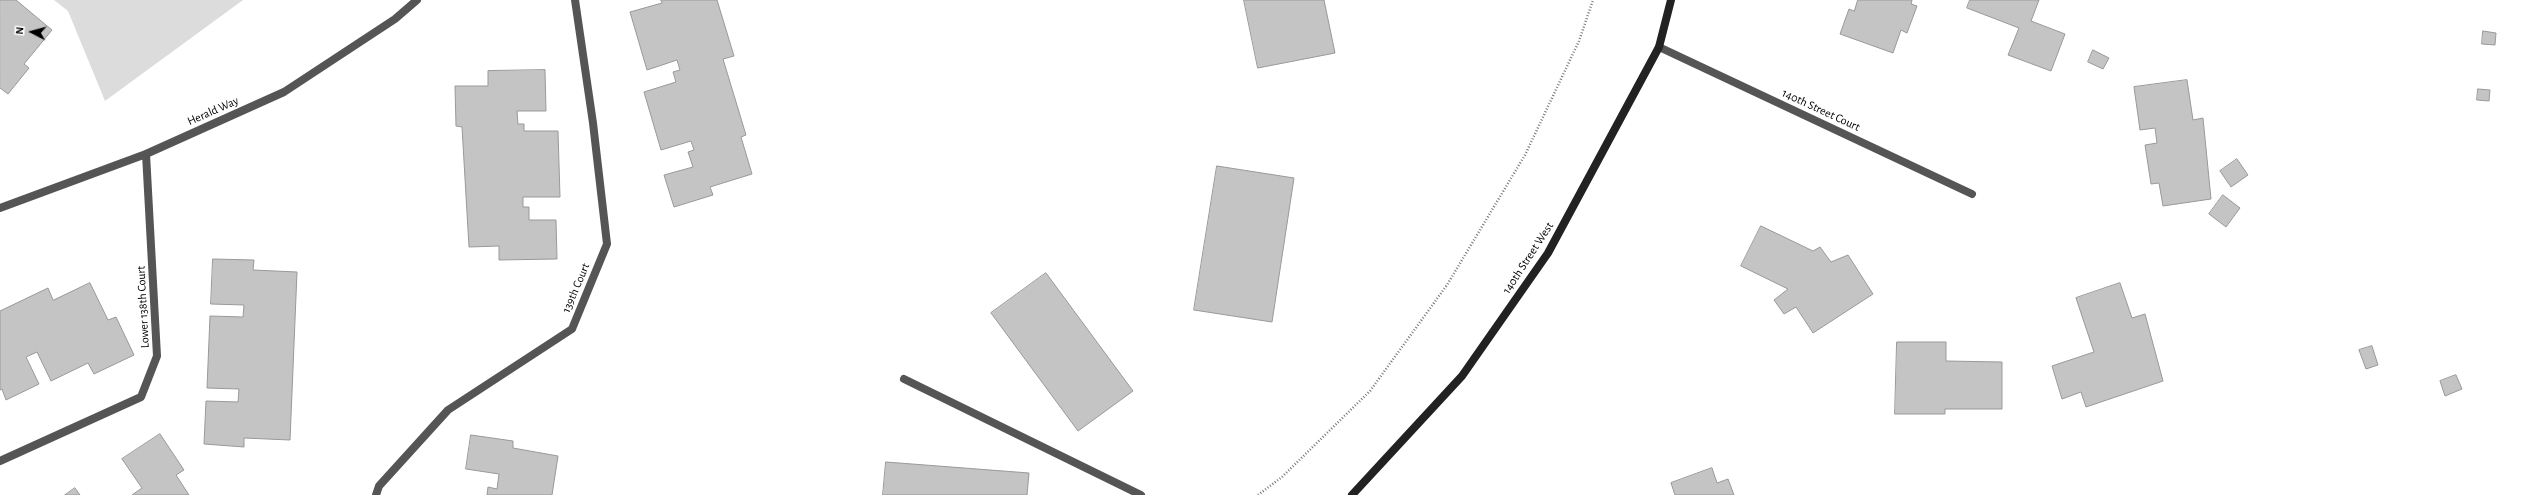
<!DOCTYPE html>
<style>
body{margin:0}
#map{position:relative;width:2529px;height:495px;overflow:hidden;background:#fff;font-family:"Alegreya Sans",sans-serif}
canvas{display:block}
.north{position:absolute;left:12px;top:12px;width:40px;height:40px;-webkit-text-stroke:3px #fff;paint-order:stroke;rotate:276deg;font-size:11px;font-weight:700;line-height:16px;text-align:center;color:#000}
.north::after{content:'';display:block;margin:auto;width:14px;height:18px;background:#000;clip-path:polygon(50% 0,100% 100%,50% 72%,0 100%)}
</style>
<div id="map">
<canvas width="2529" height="495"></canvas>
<div class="north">N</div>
</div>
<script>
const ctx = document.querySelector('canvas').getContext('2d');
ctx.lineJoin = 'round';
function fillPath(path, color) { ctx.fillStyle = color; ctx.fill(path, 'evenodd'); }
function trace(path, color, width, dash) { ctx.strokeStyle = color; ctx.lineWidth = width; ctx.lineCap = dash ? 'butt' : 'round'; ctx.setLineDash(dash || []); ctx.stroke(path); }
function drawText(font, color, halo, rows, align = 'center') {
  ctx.font = font + ' "Alegreya Sans",sans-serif'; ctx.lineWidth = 3; ctx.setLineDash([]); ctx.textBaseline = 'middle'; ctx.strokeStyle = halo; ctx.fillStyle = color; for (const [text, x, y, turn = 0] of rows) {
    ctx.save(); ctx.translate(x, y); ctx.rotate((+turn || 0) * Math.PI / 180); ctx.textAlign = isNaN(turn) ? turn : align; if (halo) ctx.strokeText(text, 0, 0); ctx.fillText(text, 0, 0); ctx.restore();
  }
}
fillPath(new Path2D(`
 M54 0H243L105 101 68 11Z`), '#dcdcdc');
const building = new Path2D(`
 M0 0H16L52 30 24 64 29 68 8 94 0 88Z
 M661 0H717L734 56 723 59 746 135 741 137 752 174 710 187 713 195 674 207 664 175 693 167 688 152 694 150 691 141 661 150 644 92 676 82 673 72 680 70 677 60 647 70 630 12 662 3Z
 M1244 0H1324L1335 53 1258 68Z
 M1858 0H1912L1911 4 1917 6 1907 33 1901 30 1893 53 1840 34 1849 9 1854 11Z
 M1970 0H2039L2031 21 2065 34 2051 71 2008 55 2019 28 1967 8Z
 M2483 31 2496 33 2495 45 2482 44Z
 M2093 50 2109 58 2103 69 2088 62Z
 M545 70 546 111H517L518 124H524V131H558L560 197H523V207H529V220H556L557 259 499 260V246L469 247 462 127 456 126 455 86H488V71Z
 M2187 80 2193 120 2203 118 2211 199 2163 206 2159 183 2151 184 2145 145 2157 143 2155 128 2140 130 2134 87Z
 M2478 89 2490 90 2489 101 2477 100Z
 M2237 159 2248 175 2231 187 2220 171Z
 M1217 166 1294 178 1272 322 1194 310Z
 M2223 195 2240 208 2226 227 2209 214Z
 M1761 226 1813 251 1820 247 1831 262 1848 255 1873 294 1813 333 1796 307 1784 314 1774 300 1788 289 1741 266Z
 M213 259 254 260 253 270 297 272 290 440 244 438V447L204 444 206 401 238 402 239 389 207 388 210 316 243 317 244 305 211 304Z
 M1046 273 1133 391 1078 431 991 313Z
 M90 283 108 320 116 317 134 355 94 374 88 363 51 381 37 352 26 357 39 384 6 400 2 389 0 390V311L48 288 53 300Z
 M2120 283 2132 318 2145 314 2163 381 2086 407 2081 392 2062 399 2052 366 2094 352 2076 298Z
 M1897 342H1946V361L2002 362V409H1945V414H1895Z
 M2372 346 2378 365 2366 369 2359 350Z
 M2456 375 2462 389 2445 396 2440 381Z
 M160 434 184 470 176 475 189 495H132L142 488 122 459Z
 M471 435 513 441V448L558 456 552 495H487L488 487 497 489 499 474 466 469Z
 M886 462 1029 473 1027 495H883Z
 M1712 468 1717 483 1728 479 1734 495H1675L1671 483Z
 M75 488 80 495H65Z`);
fillPath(building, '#c4c4c4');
trace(building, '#999', 1);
trace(new Path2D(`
 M1258 495 1282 477 1370 391 1447 285 1525 155 1579 41 1593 0`), '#777', 2.5, [1, 2]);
trace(new Path2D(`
 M904 379 1141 495`), '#555', 8);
trace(new Path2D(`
 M1659 47 1972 194
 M0 208 146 154 284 92 395 19 417 0
 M0 461 141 397 157 356 146 154
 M376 495 379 486 448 410 572 329 607 244 593 123 575 0`), '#555', 8);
trace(new Path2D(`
 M1352 495 1462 376 1548 253 1659 47 1671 0`), '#222', 8);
drawText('12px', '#000', '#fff', [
 ["140th Street Court",1821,110,25],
 ["Herald Way",213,111,-24],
 ["140th Street West",1528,258,-57],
 ["139th Court",576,288,-67],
 ["Lower 138th Court",143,307,-93]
]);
</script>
